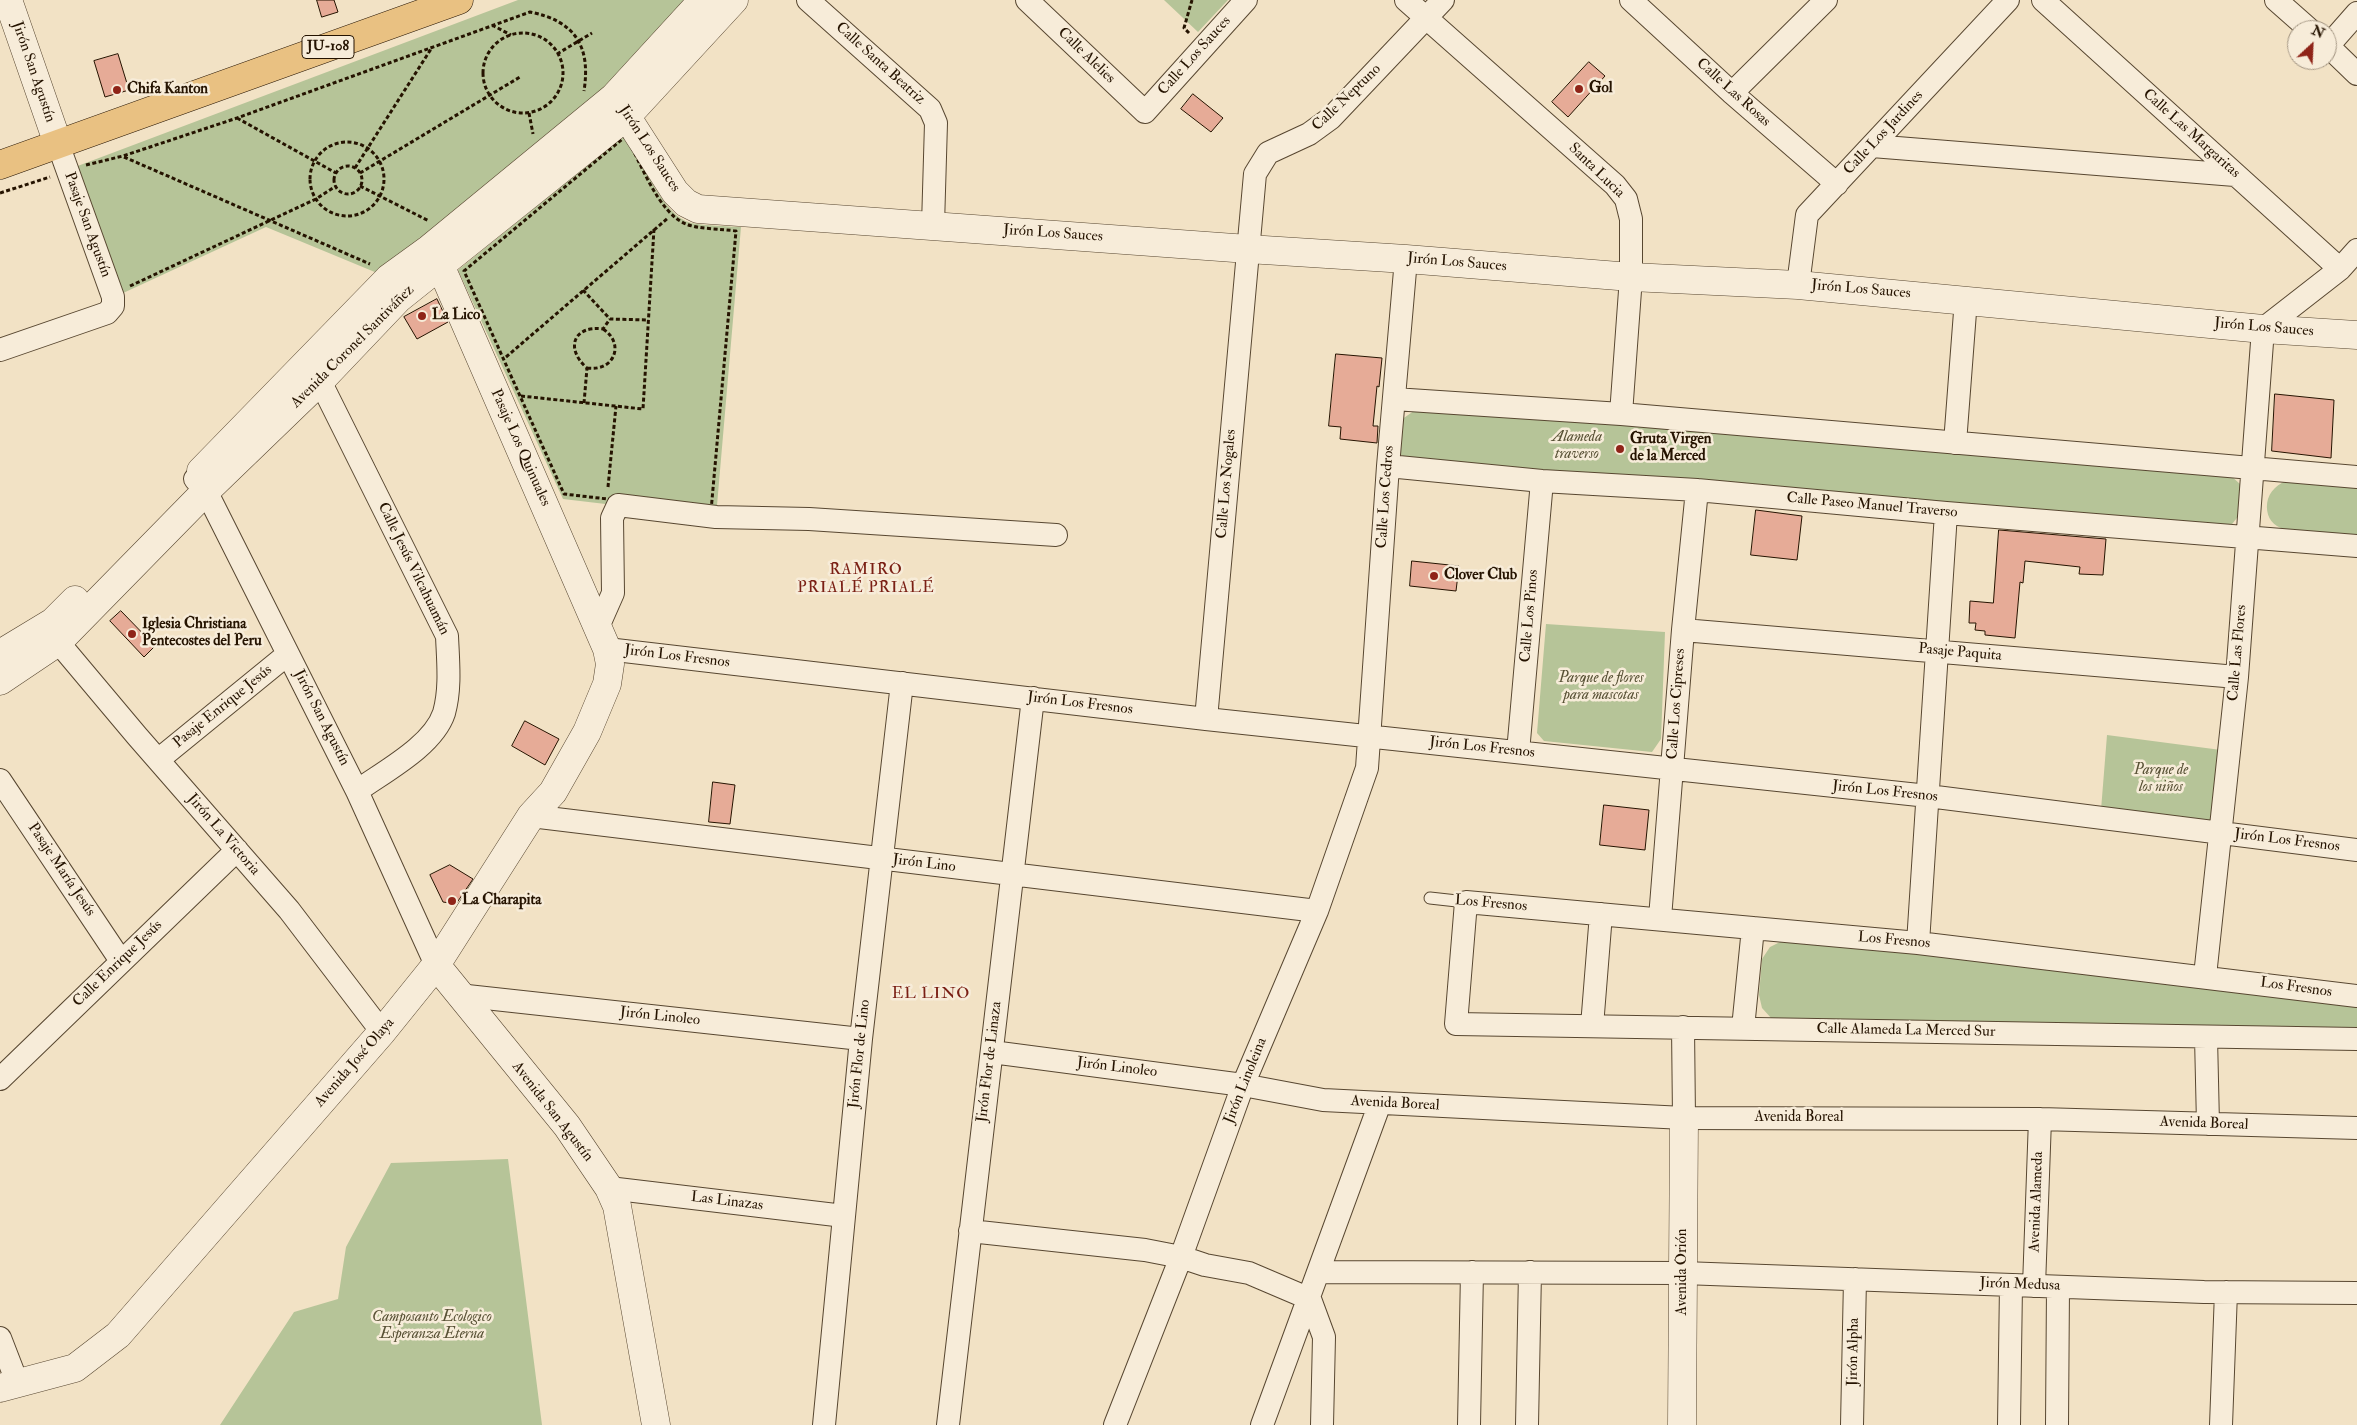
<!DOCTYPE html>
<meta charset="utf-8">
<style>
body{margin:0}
#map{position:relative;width:2357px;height:1425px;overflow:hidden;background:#f2e2c5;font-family:"IM FELL Double Pica",serif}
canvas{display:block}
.north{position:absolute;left:2287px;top:20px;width:50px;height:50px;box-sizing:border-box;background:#f7ecd9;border:1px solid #a39582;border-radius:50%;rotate:25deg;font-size:14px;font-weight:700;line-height:20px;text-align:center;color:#251300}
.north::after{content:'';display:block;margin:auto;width:18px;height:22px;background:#8f2418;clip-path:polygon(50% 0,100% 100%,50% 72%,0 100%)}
</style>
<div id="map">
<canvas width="2357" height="1425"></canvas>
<div class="north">N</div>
</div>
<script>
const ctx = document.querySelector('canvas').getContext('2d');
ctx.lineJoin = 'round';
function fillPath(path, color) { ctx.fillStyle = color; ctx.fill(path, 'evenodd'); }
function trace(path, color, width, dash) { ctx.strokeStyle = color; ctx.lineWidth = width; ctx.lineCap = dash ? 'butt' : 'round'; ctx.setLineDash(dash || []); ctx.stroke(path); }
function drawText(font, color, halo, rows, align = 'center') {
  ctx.font = font + ' "IM FELL Double Pica",serif'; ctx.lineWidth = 5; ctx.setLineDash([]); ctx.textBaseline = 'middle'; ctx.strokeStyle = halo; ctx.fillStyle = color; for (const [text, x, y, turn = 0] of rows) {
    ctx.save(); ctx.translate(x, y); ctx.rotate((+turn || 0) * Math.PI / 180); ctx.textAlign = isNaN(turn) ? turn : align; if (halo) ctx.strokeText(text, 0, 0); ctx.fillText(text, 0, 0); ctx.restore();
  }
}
fillPath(new Path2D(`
 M518 0H694L621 78 382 275 266 227 121 294 75 167Z
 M1164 0H1228L1198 32Z
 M627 133C640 157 662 216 691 223 707 226 725 226 741 227L716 517 563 499 458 270Z
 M1418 408 2230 475 2240 484V514L2229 528 1416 462 1399 454 1401 420Z
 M2293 478 2357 484V536C2339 535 2290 535 2277 526 2268 521 2265 509 2268 499 2272 487 2282 482 2293 478Z
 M1546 624 1665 632 1661 739 1652 752 1544 741 1537 733Z
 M2107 735 2221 750 2215 824 2101 810Z
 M1780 942 1869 948 2357 1005V1031L1772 1019 1762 1008 1759 995 1762 959 1770 947Z
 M508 1159 542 1425H220L294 1312 338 1299 346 1247 391 1163Z`), '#b6c498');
const building = new Path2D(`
 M317 0H334L338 12 322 17Z
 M118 54 129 90 105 97 94 61Z
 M1589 62 1605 76 1568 117 1552 102Z
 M1193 94 1223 118 1211 132 1181 109Z
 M437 299 448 322 417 339 404 317Z
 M1336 354 1382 358 1379 387 1377 386 1373 426H1378L1377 443 1340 439 1341 427 1329 426Z
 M2275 394 2334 400 2331 458 2272 451Z
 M1756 510 1802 516 1797 560 1751 555Z
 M1999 530 2106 539 2103 575 2079 574 2080 567 2025 561 2023 583 2020 582 2015 638 1985 635V631L1975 630 1976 623H1969L1970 601 1993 603Z
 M1412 561 1459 566 1456 591 1410 586Z
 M121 611 155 646 144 657 110 621Z
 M525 721 559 739 545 765 512 746Z
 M713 782 735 785 730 824 709 822Z
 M1604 805 1649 810 1645 850 1600 845Z
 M450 865 473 879 456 904 443 902 430 875Z`);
fillPath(building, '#e6ab97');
trace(building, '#251300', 1);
const service = new Path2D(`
 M1430 898 1466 902`);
const minor = new Path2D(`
 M808 0 930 109 936 123 933 225
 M1027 0 1145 112 1246 0
 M1406 0 1615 185 1626 199 1631 219V277L1621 414
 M1631 0 1732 93 1837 184
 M2043 0 2340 269
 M2276 0 2310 30
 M2327 45 2357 74
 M2328 46 2357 13
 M1732 93 1826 0
 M1872 146 2235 175
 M1798 285 1807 215 2008 0
 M0 350 107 313 113 306V297L58 144
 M320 381 447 636C448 661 451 688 444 713 433 746 385 771 357 791
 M1394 399 1621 414 2357 477
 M1955 443 1966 299
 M1388 466 1542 481 1697 490 1946 513 2357 546
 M195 479 206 491 357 791 436 965
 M598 627 613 593 612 518 618 505 716 517 809 519 1056 535
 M1683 630 2237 677
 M58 642 137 736 289 910 382 1032
 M607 649 1206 719 1928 796 2357 850
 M1206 719 1255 174 1268 153 1309 134 1331 118 1443 0
 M1518 752 1542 481
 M158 760 288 654
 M0 780 121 961
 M531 816 1317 911
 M1660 918 1683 630 1697 490
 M1918 943 1946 513
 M2205 976 2237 677 2263 329 2340 269 2357 250
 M458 995 861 1039
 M2357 996 1918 943 1466 902 1456 1024 2357 1039
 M1592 1026 1601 914
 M1683 1027 1684 1118
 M1743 1028 1753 928
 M2206 1037 2208 1124
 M992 1052 1243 1085 1323 1100 1684 1118 2040 1119 2357 1128
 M0 1079 237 850
 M609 1188 844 1216
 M970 1231 1145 1250 1181 1257 1205 1265 1249 1273 1310 1299 1324 1337 1322 1425
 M1320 1272 1683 1273 2204 1292 2357 1293
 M2034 1286 2040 1119
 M0 1338 17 1382
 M824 1425 861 1039 902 683
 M948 1425 1033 698
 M1115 1425 1181 1257 1243 1085 1317 911 1367 768 1388 466 1406 259
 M1262 1425 1380 1103
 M1469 1425 1472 1272
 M1527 1425 1530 1272
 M1852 1425 1855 1279
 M2009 1425 2011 1285
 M2057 1425 2058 1287
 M2221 1425 2226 1292`);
const tertiary = new Path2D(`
 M8 0 58 144
 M614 97 675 192 686 203 698 209 1248 249 1406 259 1631 277 1798 285 2263 329 2357 335
 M201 471 389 278 429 249 614 97 703 0
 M0 654 53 622 75 600
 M0 681 58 642 206 491 320 381 398 299 628 115 734 0
 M436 965 567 1126 609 1188 617 1206 656 1425
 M0 1388 75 1368 118 1335 382 1032 436 965 531 816 553 792 587 732 607 684 610 664 607 649 440 265 429 249
 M1682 1425 1684 1118`);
const primary = new Path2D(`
 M0 165 459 0`);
trace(service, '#584731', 13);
trace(minor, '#584731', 24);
trace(tertiary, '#584731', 29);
trace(primary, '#251300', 29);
trace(new Path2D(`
 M492 25 511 35
 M1189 33 1184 28 1192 0
 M483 73a40 40 0 1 1 80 0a40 40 0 1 1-80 0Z
 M557 54 592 33
 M529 113 533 134
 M237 118 336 173
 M626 136C640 161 658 213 686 224 697 229 722 229 736 231L711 511 564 494 464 271Z
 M310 179a37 37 0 1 1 74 0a37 37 0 1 1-74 0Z
 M124 157 370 264
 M86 165 123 156 237 118 530 12C575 21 591 46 584 91
 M334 180a14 14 0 1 1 28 0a14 14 0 1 1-28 0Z
 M355 168 431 49
 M360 173 520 77
 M360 186 429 221
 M0 193 50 177
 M130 286 316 199 336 186
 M583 290 610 319 648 320
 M506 357 668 218
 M587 368C615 372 625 343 603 329
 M521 396 643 409 654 229
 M584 403 587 368C565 349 573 325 603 329L610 319
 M608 487 616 406`), '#251300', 3, [4, 2.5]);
trace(service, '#f7ecd9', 11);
trace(minor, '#f7ecd9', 22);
trace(tertiary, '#f7ecd9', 28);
trace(primary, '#e9c182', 28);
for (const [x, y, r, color] of [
 [1579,89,5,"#8f2418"],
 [117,90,5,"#8f2418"],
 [422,316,5,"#8f2418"],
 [1620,449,5,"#8f2418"],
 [1434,576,5,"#8f2418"],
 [132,634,5,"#8f2418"],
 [452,901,5,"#8f2418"]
]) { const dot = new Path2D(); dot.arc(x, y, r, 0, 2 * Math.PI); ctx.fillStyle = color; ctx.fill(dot); trace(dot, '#f7ecd9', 2); }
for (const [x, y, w] of [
 [328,47,52]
]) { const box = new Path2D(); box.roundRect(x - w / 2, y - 11.5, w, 23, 4); ctx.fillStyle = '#f7ecd9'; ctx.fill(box); trace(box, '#251300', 1); }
drawText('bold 14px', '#251300', null, [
 ["JU-108",328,47]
]);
drawText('15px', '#251300', '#f7ecd9', [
 ["Calle Alelies",1086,56,44],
 ["Calle Los Sauces",1195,56,-48],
 ["Calle Santa Beatriz",880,64,42],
 ["Jirón San Agustín",33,72,71],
 ["Calle Las Rosas",1733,93,42],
 ["Calle Neptuno",1347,98,-44],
 ["Calle Los Jardines",1884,133,-47],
 ["Calle Las Margaritas",2191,134,42],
 ["Jirón Los Sauces",649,149,57],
 ["Santa Lucia",1596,171,44],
 ["Pasaje San Agustín",87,225,70],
 ["Jirón Los Sauces",1053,234,4],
 ["Jirón Los Sauces",1457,263,5],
 ["Jirón Los Sauces",1861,290,5],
 ["Jirón Los Sauces",2264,328,5],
 ["Avenida Coronel Santiváñez",353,347,-45],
 ["Pasaje Los Quinuales",520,448,66],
 ["Calle Los Nogales",1227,484,-85],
 ["Calle Los Cedros",1386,497,-86],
 ["Calle Paseo Manuel Traverso",1872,506,5],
 ["Calle Jesús Vilcahuamán",413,569,64],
 ["Calle Los Pinos",1530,616,-85],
 ["Pasaje Paquita",1960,653,5],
 ["Calle Las Flores",2238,653,-85],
 ["Jirón Los Fresnos",677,657,7],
 ["Jirón Los Fresnos",1080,704,7],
 ["Calle Los Cipreses",1677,704,-86],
 ["Pasaje Enrique Jesús",223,707,-39],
 ["Jirón San Agustín",321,718,63],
 ["Jirón Los Fresnos",1482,748,6],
 ["Jirón Los Fresnos",1885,792,6],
 ["Jirón La Victoria",223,835,49],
 ["Jirón Los Fresnos",2287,841,7],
 ["Jirón Lino",924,864,7],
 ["Pasaje María Jesús",61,870,56],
 ["Los Fresnos",1491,904,5],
 ["Los Fresnos",1894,941,5],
 ["Calle Enrique Jesús",118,964,-44],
 ["Los Fresnos",2296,988,8],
 ["Jirón Linoleo",660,1017,6],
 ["Calle Alameda La Merced Sur",1906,1031,1],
 ["Jirón Flor de Lino",860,1054,-84],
 ["Jirón Flor de Linaza",990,1062,-83],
 ["Avenida José Olaya",355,1063,-49],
 ["Jirón Linoleo",1117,1068,7],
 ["Jirón Linoleina",1246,1081,-68],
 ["Avenida Boreal",1395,1104,3],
 ["Avenida San Agustín",552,1112,52],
 ["Avenida Boreal",1799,1118],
 ["Avenida Boreal",2204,1124,2],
 ["Las Linazas",727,1202,7],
 ["Avenida Alameda",2037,1202,-88],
 ["Avenida Orión",1683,1272,-90],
 ["Jirón Medusa",2020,1285,2],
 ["Jirón Alpha",1854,1352,-89]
]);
drawText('bold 15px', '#251300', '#f7ecd9', [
 ["Gol",1589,89],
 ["Chifa Kanton",127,90],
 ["La Lico",432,316],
 ["Gruta Virgen",1630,440],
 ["de la Merced",1630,457],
 ["Clover Club",1444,576],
 ["Iglesia Christiana",142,625],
 ["Pentecostes del Peru",142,642],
 ["La Charapita",462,901]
], 'left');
drawText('italic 15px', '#585135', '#f7ecd9', [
 ["Alameda",1577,438],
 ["traverso",1577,455],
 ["Parque de flores",1601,679],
 ["para mascotas",1601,696],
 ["Parque de",2161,771],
 ["los niños",2161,788],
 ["Camposanto Ecologico",432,1318],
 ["Esperanza Eterna",432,1335]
]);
ctx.letterSpacing = '1px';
drawText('16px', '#7a1f14', '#f7ecd9', [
 ["RAMIRO",866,571],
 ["PRIALÉ PRIALÉ",866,589],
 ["EL LINO",931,995]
]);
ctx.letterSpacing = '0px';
</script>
